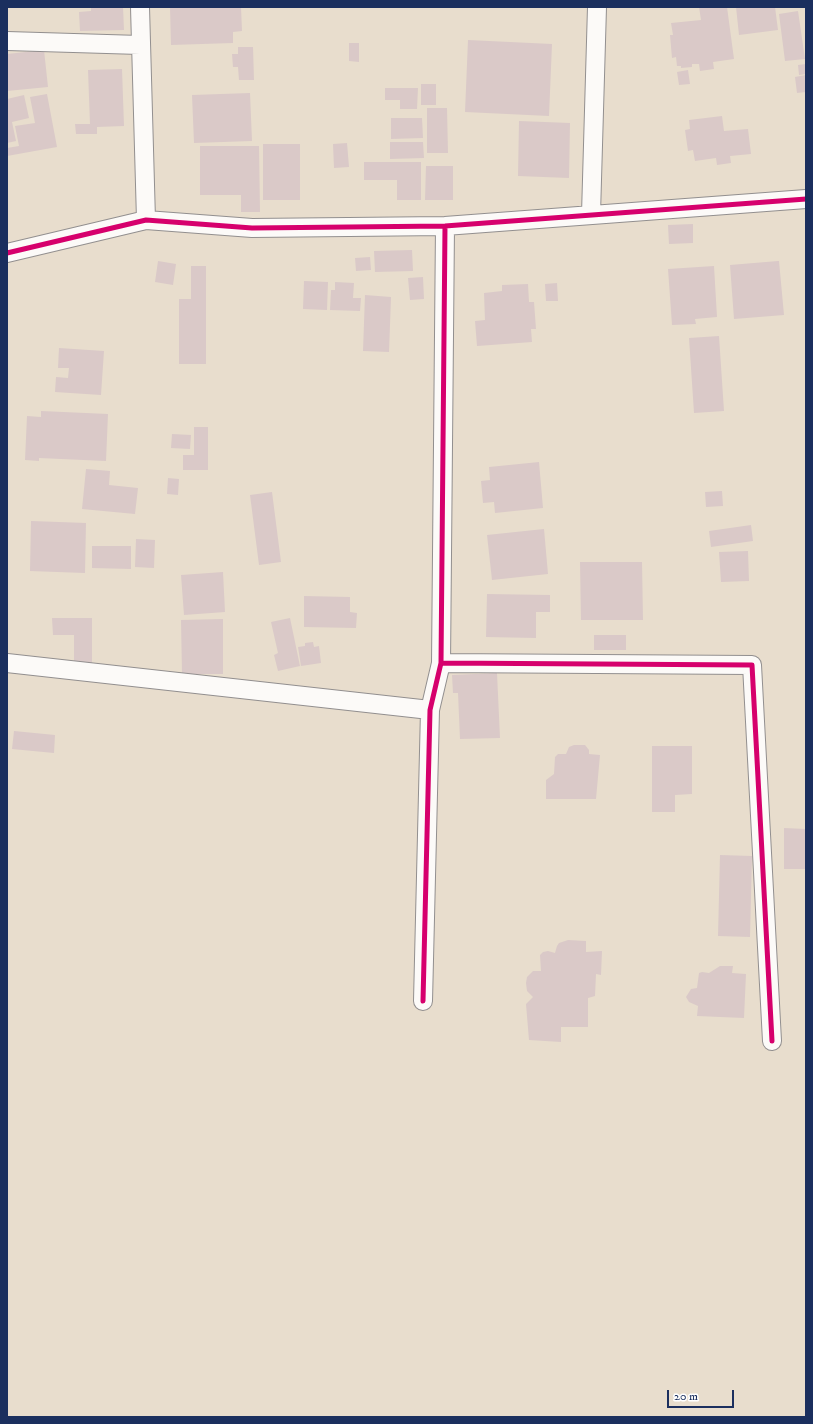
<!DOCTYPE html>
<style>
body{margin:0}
#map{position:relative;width:813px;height:1424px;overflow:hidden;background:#e8ddcd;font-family:"IM FELL DW Pica",serif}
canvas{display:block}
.frame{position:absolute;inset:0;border:8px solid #1b2f5e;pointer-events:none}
.scale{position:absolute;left:667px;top:1390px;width:67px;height:18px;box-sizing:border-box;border:2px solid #1b2f5e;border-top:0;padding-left:5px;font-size:12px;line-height:14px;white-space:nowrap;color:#1b2f5e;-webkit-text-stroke:3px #fff;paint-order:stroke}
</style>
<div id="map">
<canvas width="813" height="1424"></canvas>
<div class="frame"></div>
<div class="scale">20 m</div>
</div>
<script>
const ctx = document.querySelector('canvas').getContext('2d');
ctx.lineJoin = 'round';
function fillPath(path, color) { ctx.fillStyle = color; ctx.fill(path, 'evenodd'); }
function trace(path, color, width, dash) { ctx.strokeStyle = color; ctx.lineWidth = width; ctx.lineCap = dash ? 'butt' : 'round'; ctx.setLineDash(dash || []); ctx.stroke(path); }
fillPath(new Path2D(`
 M91 7H123L124 30 80 31 79 12 91 11Z
 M170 7H241L242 31 233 32V43L171 45Z
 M699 7H727L734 59 713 62 714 69 700 71 699 64H692V67L681 68V66H677L676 57 672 58 670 35H673L671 23 701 20Z
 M736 7H775L778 30 739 35Z
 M798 11 805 59 785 61 779 14Z
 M468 40 552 44 549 116 465 112Z
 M349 43H359V62L349 61Z
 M238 47H253L254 80H239L238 67H233L232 54H238Z
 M44 50 48 87 7 91V54Z
 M806 64V74L799 75 798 65Z
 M122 69 124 126 97 127V134H76L75 124H90L88 70Z
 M688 70 690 84 679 85 677 72Z
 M806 75V92L797 93 795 77Z
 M421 84H436V105H421Z
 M385 88H418L417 109H400V100H385Z
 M250 93 252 141 194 143 192 95Z
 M47 94 57 147 7 156V148L19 146 15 126 35 123 30 97Z
 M24 95 29 118 12 122 16 141 7 143V99Z
 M427 108H447L448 153H427Z
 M722 116 724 131 748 129 751 154 730 156 731 163 717 165 716 158 695 161 693 150 688 151 685 130 690 129 689 120Z
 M391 118H422L423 138 391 139Z
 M519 121 570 123 569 178 518 176Z
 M390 142H423L424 158 390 159Z
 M347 143 349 167 334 168 333 144Z
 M263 144H300V200H263Z
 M200 146H259L260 212H241V195H200Z
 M364 162H421V200H397V180H364Z
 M426 166H453V200H425Z
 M693 224V243L669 244 668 225Z
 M412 250 413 271 375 272 374 251Z
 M370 257 371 270 356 271 355 258Z
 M158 261 176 264 173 285 155 282Z
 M778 261H779L784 315 734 319 730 265Z
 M191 266H206V364H179V299H191Z
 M714 266 717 317 695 319 696 324 672 325 668 269Z
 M423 277 424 299 410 300 408 278Z
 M304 281 328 282 327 310 303 309Z
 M335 282 354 283 353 298H361L360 311 330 310 331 290H335Z
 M557 283 558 301H546L545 284Z
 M528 284 529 302H534L536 329H531L532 342 477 346 475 321 485 320 484 293 502 291V285Z
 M365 295 391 297 389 352 363 351Z
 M719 336 724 411 694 413 689 338Z
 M59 348 104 351 101 395 55 392 56 377 68 378 69 368H58Z
 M41 411 108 414 106 461 39 458V461L25 460 27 416 41 417Z
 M194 427H208V470H183V455H194Z
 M172 434 191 435 190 449 171 448Z
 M539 462 543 508 495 513 494 502 483 503 481 481 490 480 489 467Z
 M86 469 110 471 109 485 138 488 135 514 82 509Z
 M168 478 179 479 178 495 167 494Z
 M722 491 723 506 706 507 705 492Z
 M272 492 281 562 259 565 250 495Z
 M31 521 86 523 85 573 30 571Z
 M751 525 753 541 711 547 709 531Z
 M544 529 548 574 492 580 487 535Z
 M136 539 155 540 154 568 135 567Z
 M92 546H131V569L92 568Z
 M748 551 749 581 721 582 719 552Z
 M580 562H642L643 620H581Z
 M223 572 225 612 184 615 181 575Z
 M487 594 550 595V612H536V638L486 637Z
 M304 596 350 597V612L357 613 356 628 304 627Z
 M52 618H92V663L74 664V635H53Z
 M290 618 300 666 278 671 274 655 278 653 271 622Z
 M223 619V674H182L181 620Z
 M594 635H626V650H594Z
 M313 642 314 647 319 646 321 663 301 666 298 647 305 646V643Z
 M497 673 500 738 460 739 458 693H453L452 675Z
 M14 731 55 735 54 753 12 749Z
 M574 745H585L589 750V754L600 755 596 799H546V780L554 774 555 757 558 754H566L569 747Z
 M652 746H692V794L675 795V812H652Z
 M784 828 806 829V869H784Z
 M720 855 752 856 750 937 718 936Z
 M568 940 586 941V952L602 951 601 975 596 974 595 996 588 998V1027H561V1042L529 1040 526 1004 533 997 527 991 526 983 527 977 533 971H541L540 955 543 952 548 951 555 953 557 946 559 943Z
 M720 966H733L732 973 746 974 744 1018 697 1016 698 1006 689 1002 686 997 691 989 697 988 699 973 702 972 709 973Z`), '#dac9c8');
const minor = new Path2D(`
 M140 7 146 220
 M7 41 140 45
 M591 214 597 7
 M7 253 146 220 252 228 445 226 806 199
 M7 663 430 710
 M441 663 752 665 772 1041
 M423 1001 430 710 441 663 445 226`);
trace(minor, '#928f8f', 20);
trace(minor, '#fcfaf8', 18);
trace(new Path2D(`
 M7 253 146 220 252 228 445 226 806 199
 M441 663 752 665 772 1041
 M423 1001 430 710 441 663 445 226`), '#d6006c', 5);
</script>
